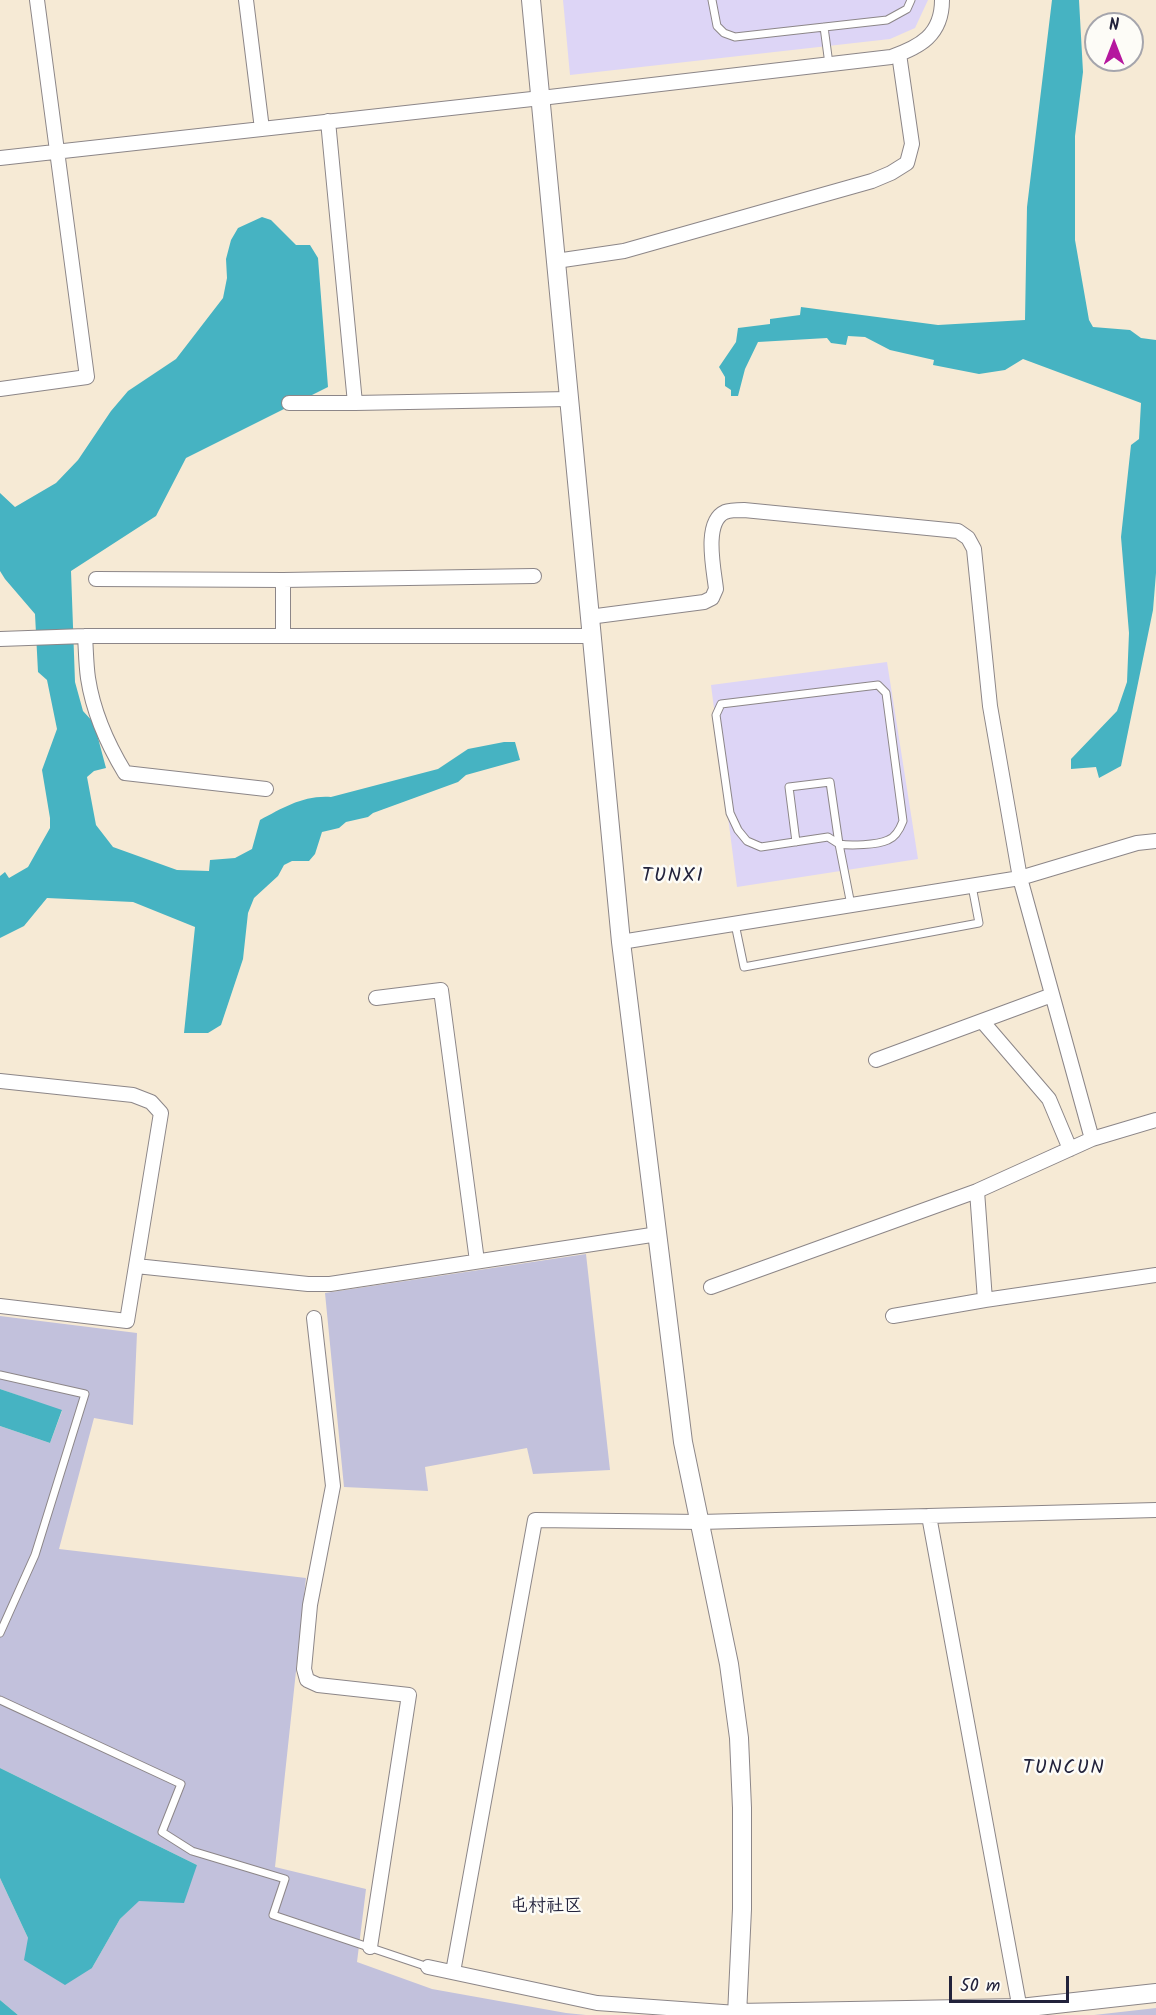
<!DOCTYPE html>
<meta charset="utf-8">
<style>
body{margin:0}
#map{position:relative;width:1156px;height:2015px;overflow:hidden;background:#f6ead5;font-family:Kalam,sans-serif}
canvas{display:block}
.north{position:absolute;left:1084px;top:12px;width:60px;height:60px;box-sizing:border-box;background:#fdfcf7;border:2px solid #a5a5ac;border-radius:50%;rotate:0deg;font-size:16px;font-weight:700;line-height:24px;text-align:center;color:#22223b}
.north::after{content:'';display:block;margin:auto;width:21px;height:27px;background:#b5179e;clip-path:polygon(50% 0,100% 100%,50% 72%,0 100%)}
.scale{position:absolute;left:949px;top:1976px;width:120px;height:27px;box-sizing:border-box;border:3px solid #22223b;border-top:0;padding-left:8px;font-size:18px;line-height:21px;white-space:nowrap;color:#22223b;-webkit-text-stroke:4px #fdfcf7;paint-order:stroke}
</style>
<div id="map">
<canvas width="1156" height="2015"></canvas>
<div class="north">N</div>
<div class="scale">50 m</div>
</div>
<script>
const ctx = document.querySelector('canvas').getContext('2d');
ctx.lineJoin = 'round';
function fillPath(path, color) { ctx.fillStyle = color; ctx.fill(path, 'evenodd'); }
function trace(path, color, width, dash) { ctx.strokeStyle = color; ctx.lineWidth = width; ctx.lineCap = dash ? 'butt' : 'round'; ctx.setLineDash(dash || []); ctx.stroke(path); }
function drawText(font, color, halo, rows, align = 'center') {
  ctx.font = font + ' Kalam,"LXGW WenKai TC",sans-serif'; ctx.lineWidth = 5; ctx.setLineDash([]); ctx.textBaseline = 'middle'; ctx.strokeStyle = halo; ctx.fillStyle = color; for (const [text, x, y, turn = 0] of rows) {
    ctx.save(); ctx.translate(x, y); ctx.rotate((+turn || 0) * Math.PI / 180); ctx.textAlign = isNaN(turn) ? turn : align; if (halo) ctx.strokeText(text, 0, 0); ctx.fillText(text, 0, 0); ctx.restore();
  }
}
fillPath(new Path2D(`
 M563 0H928L915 28 890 39 570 75Z
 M887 662 918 859 737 887 711 685Z`), '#ddd5f6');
fillPath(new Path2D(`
 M586 1254 610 1470 533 1474 527 1448 425 1467 428 1491 344 1487 325 1293Z
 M0 1316 137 1333 133 1425 94 1418 59 1549 306 1578 275 1867 366 1889 357 1962 432 1989 566 2013 586 2015H18L0 2000V1878L28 1938 92 1968 120 1919 139 1900 197 1865 0 1768V1426L50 1443 62 1411 0 1389Z
 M1156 2008V2015H1094Z`), '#c2c1dc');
fillPath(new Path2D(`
 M1052 0H1079L1083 72 1075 136V240L1089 320 1093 327 1130 330 1141 338 1156 340V573L1153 610 1121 766 1099 778 1096 767 1071 769V759L1117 711 1127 682 1129 633 1121 537 1131 445 1139 439 1141 403 1023 359 1005 370 979 374 933 365 934 360 890 350 865 337 848 336 846 345 831 343 827 338 758 342 745 369 738 396H731V390L725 386V377L719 367 736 342 738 328 770 324V319L800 315 801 307 938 325 1025 320 1027 207Z
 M262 217 271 220 296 245H310L318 258 328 387 186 458 156 516 71 571 75 682 83 711 94 723 106 768 94 771 87 777 96 825 113 847 177 870 209 871 210 860 235 858 252 849 260 820C283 808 303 795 331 797L438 769 468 749 504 742H515L520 760 466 775 458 782 373 813 368 817 346 822 339 828 322 832 315 854 309 861H292L284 865 278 876 254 898 248 913 243 959 221 1025 208 1033H184L195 927 133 902 47 898 24 926 0 938V876L5 872 9 878 28 867 50 828V818L42 770 57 729 47 680 38 672 35 614 5 579 0 571V493L15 507 56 483 78 460 111 411 128 391 176 359 223 298 227 278 226 259 231 240 238 228Z
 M0 1389 62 1410 50 1443 0 1426Z
 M0 1768 197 1865 184 1903 139 1901 120 1919 92 1968 65 1985 24 1960 28 1938 0 1878Z
 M0 2000 18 2015H0Z`), '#46b3c2');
const lane = new Path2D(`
 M712 0 717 26 724 33 735 37 887 20 907 9 911 0
 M824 27 829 64
 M796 842 789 787 830 782 839 844C850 846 877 845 888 840 896 837 900 829 903 821L886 693 878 685 721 704 716 715 730 813 738 830 747 841 761 847 828 837 839 844 851 905
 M735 924 744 967 979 923 972 886
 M0 1375 85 1394 35 1555 0 1633
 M0 1700 181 1784 162 1832 192 1851 285 1879 273 1915 428 1967`);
const street = new Path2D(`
 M246 0 262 129
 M328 121 355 403 569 399
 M0 158 541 98 891 57C920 47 942 35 942 0
 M556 261 624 251 872 181 891 173 907 163 912 144 899 54
 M0 389 87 377 37 0
 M289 403H355
 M96 579 283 580 534 576
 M283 580V636
 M589 617 704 602 712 598 716 589C714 570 703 522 725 512 730 510 739 510 744 510L958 531 968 538 974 549 990 706 1020 878 1092 1139 1156 1120
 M85 636C86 650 86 664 88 678 93 711 108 745 125 773L266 789
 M0 639 85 636H591
 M621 942 1020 878 1137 843 1156 841
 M376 998 441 990 477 1261
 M982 1021 1049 1099 1070 1149
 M876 1060 1052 995
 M0 1081 133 1095 151 1102 161 1113 136 1266 308 1284H330L658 1234
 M977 1191 985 1300 1156 1275
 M711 1287 977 1191 1092 1139
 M0 1306 127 1321 136 1266
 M893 1316 985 1300
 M314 1318 333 1486 310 1605 304 1669 307 1680 318 1685 409 1695 370 1947
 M929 1516 1021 2015
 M428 1967 597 2003 737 2013
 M453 1972 535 1520 700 1522 1156 1510`);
const secondary = new Path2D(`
 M531 0 621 942 683 1442 729 1664 739 1738 742 1808V1909L737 2015
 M737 2013 1020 2008 1156 1993`);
trace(lane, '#8c8688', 9);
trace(street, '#8c8688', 16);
trace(secondary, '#8c8688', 20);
trace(lane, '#fff', 7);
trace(street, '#fff', 14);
trace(secondary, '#fff', 18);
drawText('18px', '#22223b', '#fdfcf7', [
 ["屯村社区",546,1908]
]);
ctx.letterSpacing = '1.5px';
drawText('20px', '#22223b', '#fdfcf7', [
 ["TUNXI",673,878],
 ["TUNCUN",1064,1770]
]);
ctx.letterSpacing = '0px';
</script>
